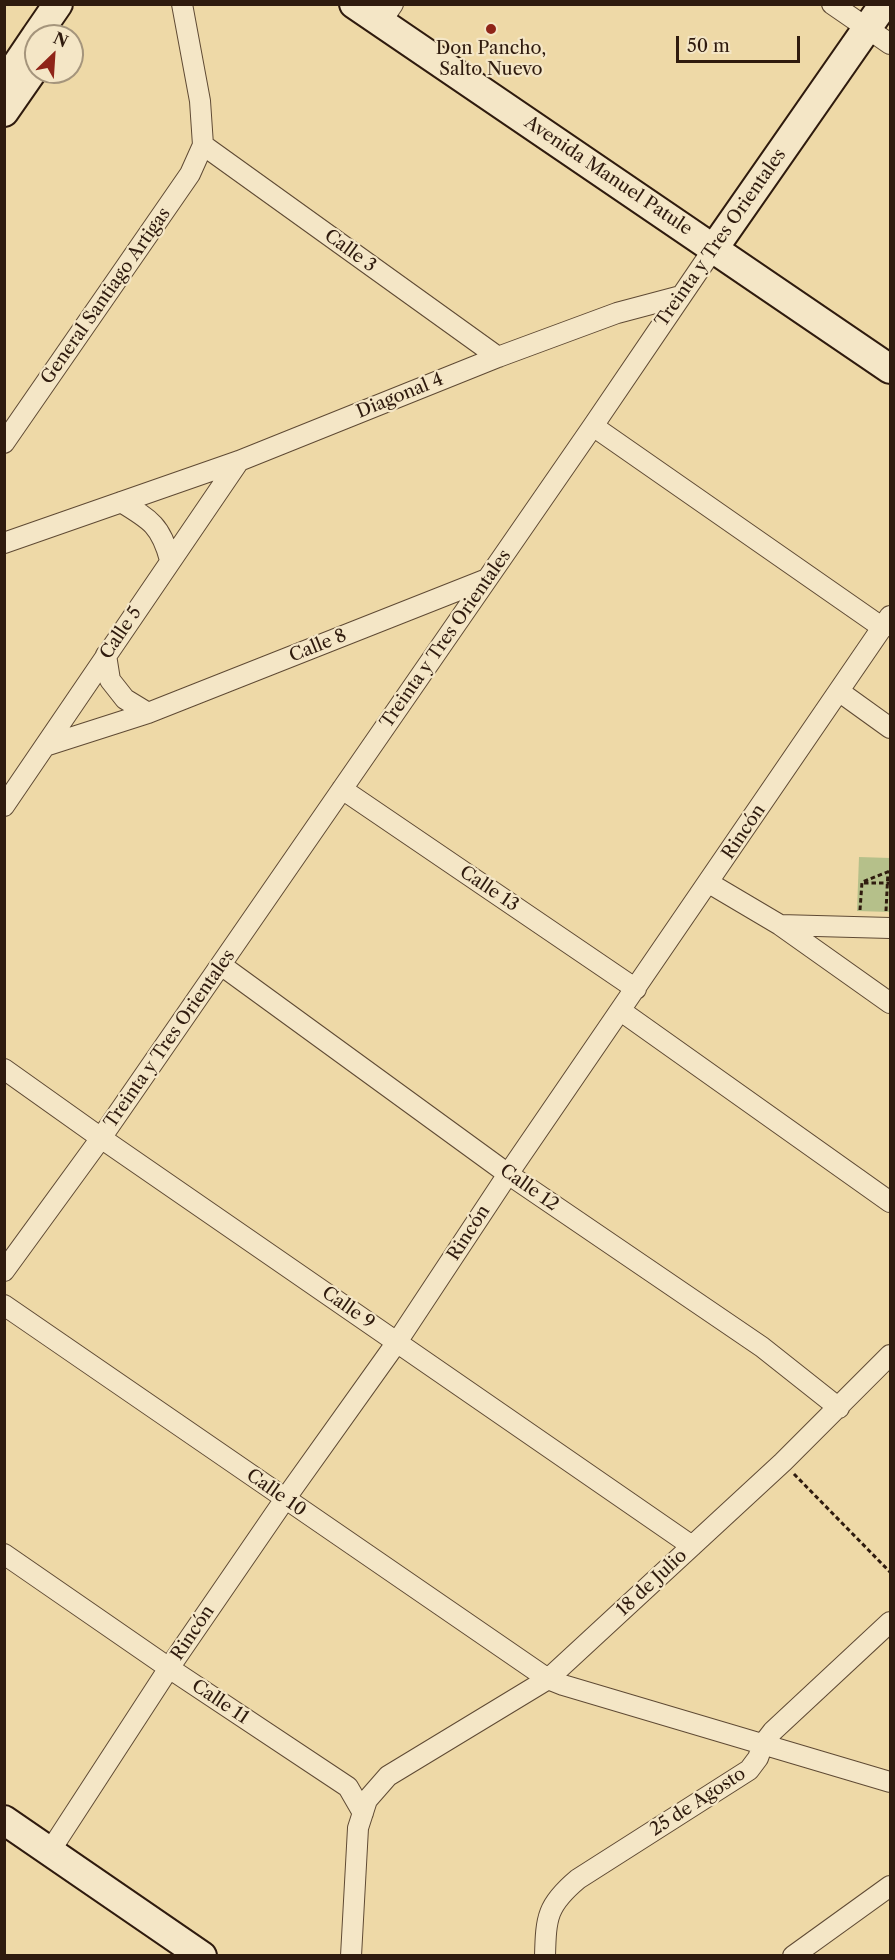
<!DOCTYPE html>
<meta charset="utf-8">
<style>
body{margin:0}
#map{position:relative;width:895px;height:1960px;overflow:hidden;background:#eed9a7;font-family:"Libre Caslon Text",serif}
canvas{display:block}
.frame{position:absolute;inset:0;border:6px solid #2f1b0e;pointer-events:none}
.north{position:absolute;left:24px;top:24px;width:60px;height:60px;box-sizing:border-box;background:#f4e6c6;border:2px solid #a5957c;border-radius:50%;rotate:25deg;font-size:16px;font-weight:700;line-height:24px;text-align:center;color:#2f1b0e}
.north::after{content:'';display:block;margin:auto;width:21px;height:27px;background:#8f2418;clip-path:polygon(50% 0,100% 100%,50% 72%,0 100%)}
.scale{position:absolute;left:676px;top:36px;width:124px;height:27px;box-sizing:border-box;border:3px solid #2f1b0e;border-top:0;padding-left:8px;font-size:18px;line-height:21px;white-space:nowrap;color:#2f1b0e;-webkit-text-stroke:4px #f4e6c6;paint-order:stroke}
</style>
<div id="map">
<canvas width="895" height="1960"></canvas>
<div class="frame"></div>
<div class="north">N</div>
<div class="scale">50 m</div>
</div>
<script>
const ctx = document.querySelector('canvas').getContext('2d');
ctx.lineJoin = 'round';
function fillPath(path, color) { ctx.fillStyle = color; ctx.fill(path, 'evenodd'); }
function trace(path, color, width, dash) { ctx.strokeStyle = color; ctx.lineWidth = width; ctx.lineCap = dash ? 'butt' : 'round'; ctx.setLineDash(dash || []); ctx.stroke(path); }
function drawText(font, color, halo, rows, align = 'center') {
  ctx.font = font + ' "Libre Caslon Text",serif'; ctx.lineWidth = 4.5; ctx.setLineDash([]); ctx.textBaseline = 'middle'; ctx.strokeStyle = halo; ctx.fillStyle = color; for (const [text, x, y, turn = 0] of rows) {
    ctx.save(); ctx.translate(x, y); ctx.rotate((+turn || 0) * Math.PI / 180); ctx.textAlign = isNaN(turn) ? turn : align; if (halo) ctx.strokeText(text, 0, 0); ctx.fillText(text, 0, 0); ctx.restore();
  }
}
fillPath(new Path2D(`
 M859 857 890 858V912L857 911Z`), '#b5c08a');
const street = new Path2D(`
 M832 4 890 44
 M380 23 393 4
 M203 145 498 357
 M593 426 883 628
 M4 443 190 174 203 145 200 101 182 4
 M121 502C151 520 161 526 170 560
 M4 543 239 461 498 357 617 313 681 296
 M106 655 110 680 125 699 148 713
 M840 692 890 728
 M45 746 148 713 487 579
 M342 789 636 989
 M4 806 239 461
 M709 883 780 925 890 1003
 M780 925 890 928
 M221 965 508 1174 762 1347 839 1408
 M621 1011 890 1202
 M4 1069 101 1138 692 1546
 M4 1271 101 1138 593 426 714 248
 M4 1305 548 1679 563 1685 890 1782
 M4 1554 169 1668 348 1787 363 1813
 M50 1851 169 1668 285 1499 397 1342 508 1174 890 616
 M351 1956 358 1828 367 1800 388 1776 548 1679 783 1462 890 1355
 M545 1956C546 1917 547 1905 578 1879L749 1770 758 1758 763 1744 773 1731 890 1622
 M793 1956 890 1886`);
const secondary = new Path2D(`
 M354 4 890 369
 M36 36 58 4
 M7 79 36 36
 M4 112 36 66
 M714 248 884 4
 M4 1820 202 1956`);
trace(street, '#5f4a34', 22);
trace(secondary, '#2f1b0e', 32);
trace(new Path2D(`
 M864 883H890
 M860 910 862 882 890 871
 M886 911 888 871
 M794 1474 890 1572`), '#2f1b0e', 3, [4.5, 3]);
trace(street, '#f4e6c6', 20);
trace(secondary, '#f4e6c6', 28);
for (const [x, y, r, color] of [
 [491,29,6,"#8f2418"]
]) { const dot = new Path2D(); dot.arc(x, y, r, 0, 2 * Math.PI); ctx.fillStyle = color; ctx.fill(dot); trace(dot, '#f4e6c6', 2); }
drawText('18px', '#2f1b0e', '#f4e6c6', [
 ["Don Pancho,",491,49],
 ["Salto Nuevo",491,70]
]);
drawText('18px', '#2f1b0e', '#f4e6c6', [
 ["Avenida Manuel Patule",608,176,34],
 ["Treinta y Tres Orientales",721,238,-55],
 ["Calle 3",350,251,36],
 ["General Santiago Artigas",106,296,-55],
 ["Diagonal 4",400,396,-22],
 ["Calle 5",121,633,-56],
 ["Treinta y Tres Orientales",446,639,-55],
 ["Calle 8",318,646,-22],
 ["Rincón",744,832,-56],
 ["Calle 13",489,889,34],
 ["Treinta y Tres Orientales",170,1039,-55],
 ["Calle 12",529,1188,35],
 ["Rincón",469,1233,-57],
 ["Calle 9",348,1308,35],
 ["Calle 10",276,1493,35],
 ["18 de Julio",652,1583,-43],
 ["Rincón",193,1633,-56],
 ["Calle 11",220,1702,34],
 ["25 de Agosto",698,1802,-33]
]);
</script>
